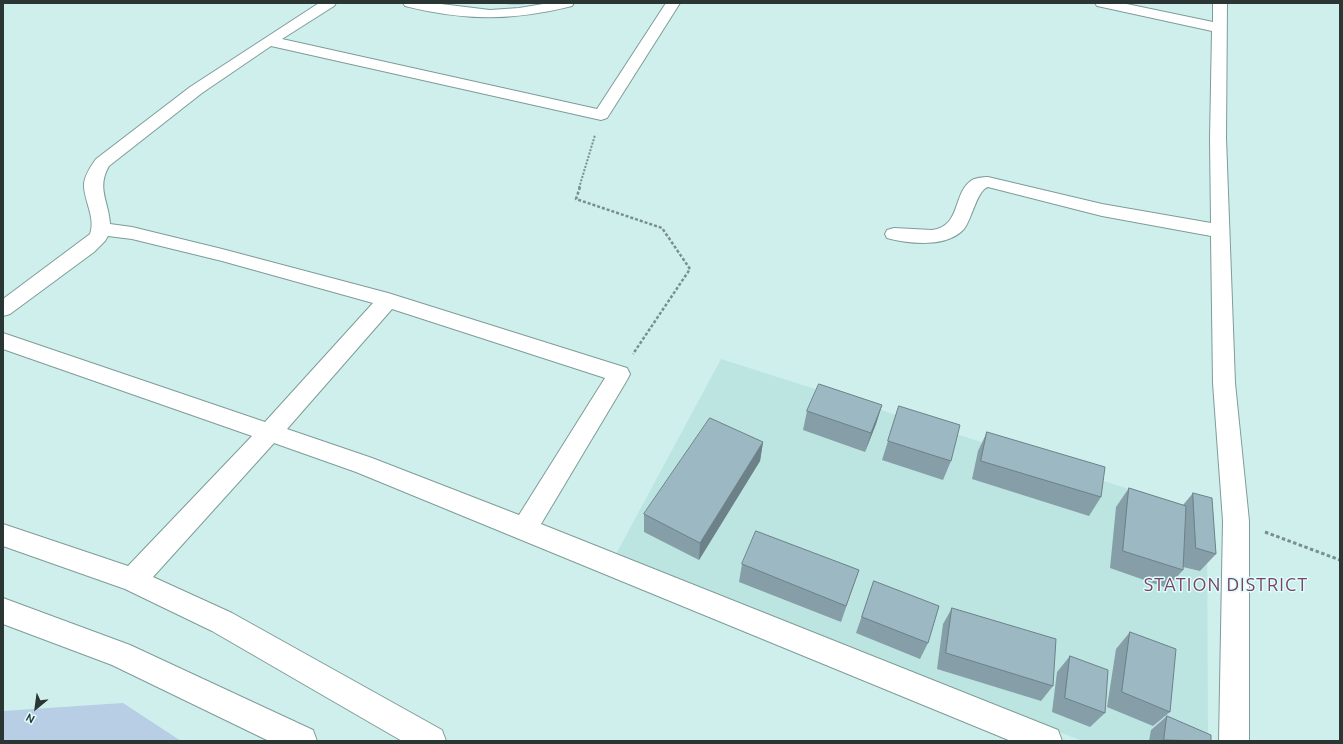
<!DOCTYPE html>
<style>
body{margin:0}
#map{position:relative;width:1343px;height:744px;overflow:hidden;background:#cfefec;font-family:Ubuntu,sans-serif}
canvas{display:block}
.frame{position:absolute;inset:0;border:4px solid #293634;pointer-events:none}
.north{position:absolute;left:16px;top:688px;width:40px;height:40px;-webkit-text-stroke:3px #dcfdf9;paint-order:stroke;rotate:209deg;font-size:11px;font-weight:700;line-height:16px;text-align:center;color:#293634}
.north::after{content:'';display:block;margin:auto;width:14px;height:18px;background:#293634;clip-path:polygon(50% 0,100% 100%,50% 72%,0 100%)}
</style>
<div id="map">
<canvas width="1343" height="744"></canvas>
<div class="frame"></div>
<div class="north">N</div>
</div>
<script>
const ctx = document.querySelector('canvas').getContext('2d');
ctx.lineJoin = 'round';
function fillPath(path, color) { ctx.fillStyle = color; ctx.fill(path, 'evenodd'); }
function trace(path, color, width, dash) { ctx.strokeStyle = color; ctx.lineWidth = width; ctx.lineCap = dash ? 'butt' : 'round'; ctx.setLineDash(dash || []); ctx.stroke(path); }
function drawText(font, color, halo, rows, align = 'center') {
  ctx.font = font + ' Ubuntu,sans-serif'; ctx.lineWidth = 3; ctx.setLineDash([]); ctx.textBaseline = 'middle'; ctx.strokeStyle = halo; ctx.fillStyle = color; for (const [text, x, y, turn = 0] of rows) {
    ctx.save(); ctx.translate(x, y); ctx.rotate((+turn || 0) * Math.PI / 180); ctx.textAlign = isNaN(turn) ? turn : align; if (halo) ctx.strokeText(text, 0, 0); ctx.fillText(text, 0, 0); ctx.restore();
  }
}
fillPath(new Path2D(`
 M721 359 1207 514 1208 741H1082L615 556Z`), '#bce5e2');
fillPath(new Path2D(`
 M123 703 181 741H3V711Z`), '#b7cee5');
fillPath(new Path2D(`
 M504 3H528C523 6 509 6 504 3Z`), '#b7cee5');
const street = new Path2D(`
 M319 3H336L334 6 282 39 597 109 666 3H680L609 115 607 118 601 120 271 46 202 93 109 166C96 188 109 202 110 224L132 227 222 249 388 293 627 368 630 374 627 380 541 524 1058 730 1062 741H1011L356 472 274 443 153 577 232 613 442 730 446 741H402L212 631 125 589 3 546V524L128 566 252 436 3 349V333L265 422 373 303 222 261 132 239 108 236 105 241 94 252 10 314 3 316V299L90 234C96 218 84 201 84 185 84 176 91 166 96 159L190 87ZM392 309 605 378 519 515 372 458 287 429Z
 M403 3H433L490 10 519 8 549 3H574L572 6C512 21 465 21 405 6Z
 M1095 3H1122L1213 22V3H1227L1226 138 1235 383 1249 521V741H1219L1223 521 1213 383 1211 236 1102 216 988 187C977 190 972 219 964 229 947 248 909 244 887 238L885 234 887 230 894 228 932 230C962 226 952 193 972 180 976 178 983 177 988 177L1102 204 1211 223 1210 138 1212 31 1102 7 1097 6Z
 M3 598 130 645 313 730 317 741H269L112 665 3 624Z`);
trace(street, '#7e9c99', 2);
trace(new Path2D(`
 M579 188 595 135`), '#798f8d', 2, [2, 1.5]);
trace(new Path2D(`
 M580 187 576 199 662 228 690 269 633 354`), '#798f8d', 2.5, [3, 2]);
trace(new Path2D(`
 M1265 532 1340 560`), '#798f8d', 3, [3.5, 2.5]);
fillPath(street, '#fff');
fillPath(new Path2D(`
 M882 405 876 424 865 452 803 430 807 411Z
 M899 406 951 461 943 480 882 460Z
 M987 432 1101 497 1089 516 972 479 978 451Z
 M763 442 760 461 699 560 644 532V514Z
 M1129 488 1183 505 1193 493 1216 554 1200 571 1183 567V570L1167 588 1110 568 1116 507Z
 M742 564 859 570 841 622 739 582Z
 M874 581 928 643 920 659 856 633Z
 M952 608 1053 686 1041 701 937 669 943 624Z
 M1130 632 1170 712 1153 726 1107 707 1116 649Z
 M1070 656 1105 713 1090 727 1052 712 1057 672Z
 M1167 716 1211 741H1149L1151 730Z`), '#869ea7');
fillPath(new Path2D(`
 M882 405 876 424 865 452 871 433Z
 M763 442 760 461 699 560 700 543Z`), '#6d8188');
const building = new Path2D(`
 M819 384 882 405 871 433 807 411Z
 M899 406 960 425 951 461 888 441Z
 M710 418 763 442 700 543 644 514Z
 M987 432 1105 467 1101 497 981 461Z
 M1129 488 1186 506 1183 570 1123 551Z
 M1193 493 1212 498 1216 554 1196 548Z
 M756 531 859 570 846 606 742 564Z
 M874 581 939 606 928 643 862 617Z
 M952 608 1056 639 1053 686 946 653Z
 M1130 632 1176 649 1170 712 1122 692Z
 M1070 656 1108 670 1105 713 1065 698Z
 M1167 716 1211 735V741L1164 740Z`);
fillPath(building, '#9cb8c2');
trace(building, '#6d8188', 1);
ctx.letterSpacing = '1px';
drawText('18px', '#7c3f68', '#dcfdf9', [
 ["STATION DISTRICT",1226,585]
]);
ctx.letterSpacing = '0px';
</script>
